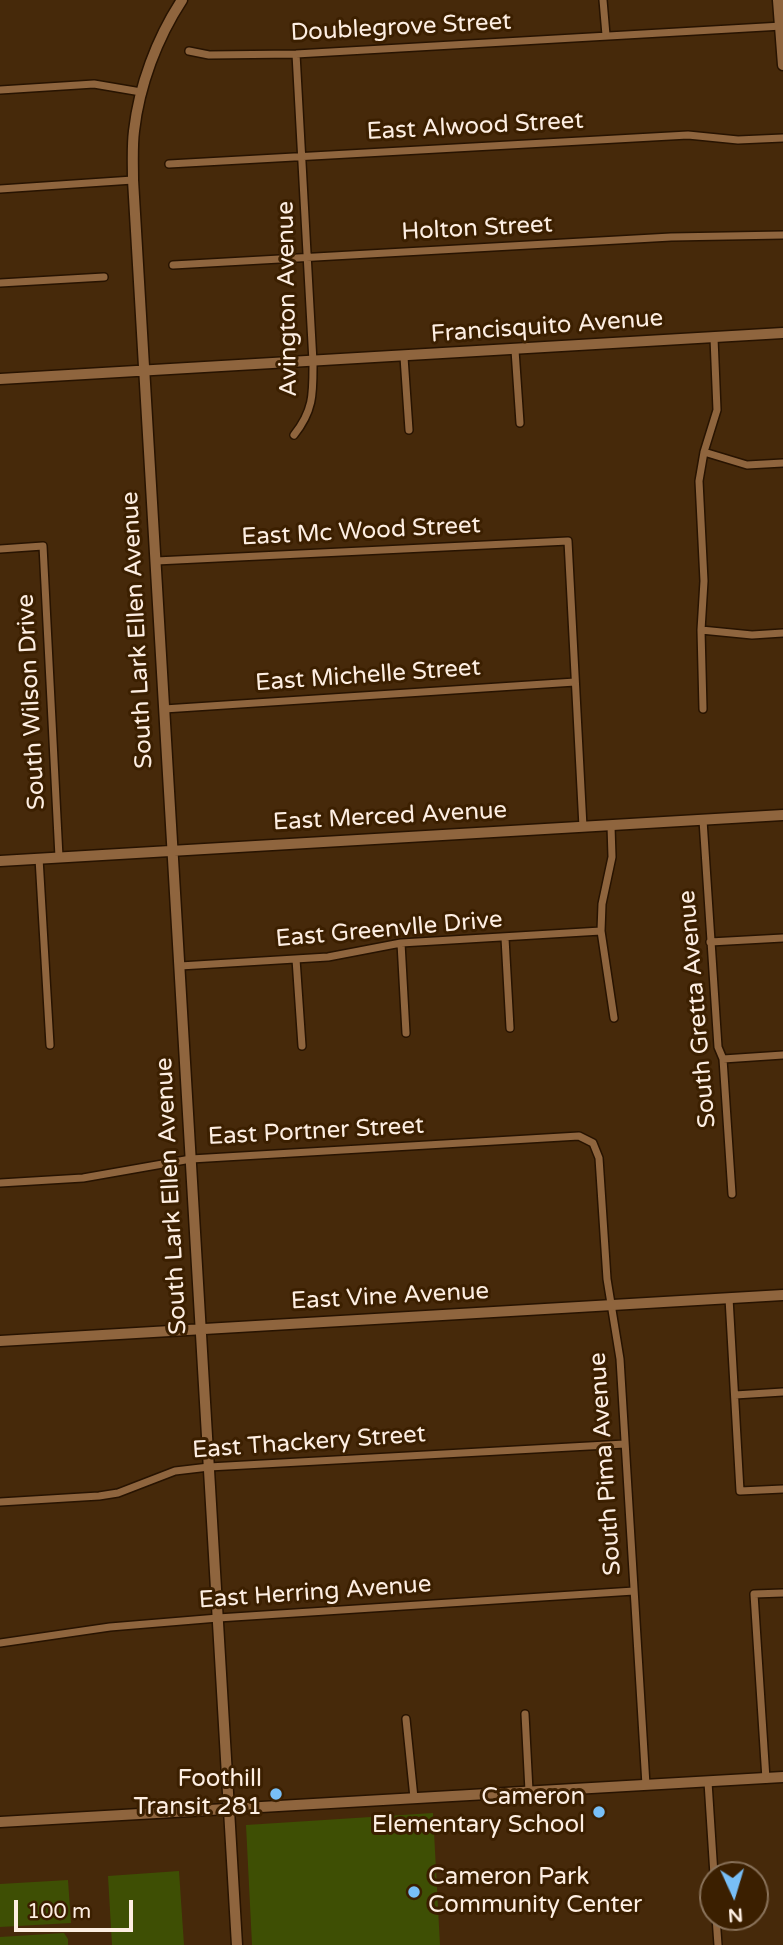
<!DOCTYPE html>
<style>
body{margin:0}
#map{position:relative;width:783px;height:1945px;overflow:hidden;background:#46290a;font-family:"Varela Round",sans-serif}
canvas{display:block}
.north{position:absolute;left:699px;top:1861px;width:70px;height:70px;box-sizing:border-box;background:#3b1f00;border:2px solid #89725a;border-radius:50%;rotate:176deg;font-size:19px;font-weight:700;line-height:28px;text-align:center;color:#fdeee2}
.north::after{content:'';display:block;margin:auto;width:24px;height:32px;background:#78bff7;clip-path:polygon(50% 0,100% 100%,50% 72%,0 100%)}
.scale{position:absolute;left:14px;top:1900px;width:119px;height:32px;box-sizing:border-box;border:4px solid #fdeee2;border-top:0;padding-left:9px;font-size:21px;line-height:24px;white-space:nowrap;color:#fdeee2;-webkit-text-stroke:5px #3b1f00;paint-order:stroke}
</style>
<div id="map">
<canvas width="783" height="1945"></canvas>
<div class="north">N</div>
<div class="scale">100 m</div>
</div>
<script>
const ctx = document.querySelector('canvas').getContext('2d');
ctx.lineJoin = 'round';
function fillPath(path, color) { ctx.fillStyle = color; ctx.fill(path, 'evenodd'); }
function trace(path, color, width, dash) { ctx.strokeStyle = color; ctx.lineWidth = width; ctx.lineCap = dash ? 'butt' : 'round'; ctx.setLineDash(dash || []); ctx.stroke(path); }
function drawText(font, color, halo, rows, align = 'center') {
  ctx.font = font + ' "Varela Round",sans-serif'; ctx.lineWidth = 6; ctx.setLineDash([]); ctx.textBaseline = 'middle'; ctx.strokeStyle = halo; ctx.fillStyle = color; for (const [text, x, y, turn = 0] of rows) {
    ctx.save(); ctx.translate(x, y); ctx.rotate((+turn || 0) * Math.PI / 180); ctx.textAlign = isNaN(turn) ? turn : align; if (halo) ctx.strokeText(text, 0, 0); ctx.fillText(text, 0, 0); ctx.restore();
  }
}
fillPath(new Path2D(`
 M433 1813 440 1945H252L246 1825Z
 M179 1871 184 1945H112L108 1876Z
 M68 1880 71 1923 0 1927V1884Z
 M64 1933 68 1939V1945H0V1937Z`), '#3e4f04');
const street = new Path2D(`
 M603 0 606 35
 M189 51 209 55 296 54 782 26
 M0 90 94 84 141 92
 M169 164 688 135 738 140 783 138
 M0 189 133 180
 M173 265 671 237 783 235
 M0 283 104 277
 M515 350 520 423
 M404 357 409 430
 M294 435C314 410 313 393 313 362L296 54
 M704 452 747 465 783 463
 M0 549 43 546 59 857
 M156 561 568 541 583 827
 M701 630 752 635 783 633
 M164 709 575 682
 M703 709 701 630 704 581 699 481 704 452 717 410 714 338
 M703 820 718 1047 723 1059 732 1194
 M611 826 612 857 602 904 601 931 614 1018
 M39 858 50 1045
 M505 938 510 1028
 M710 942 783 938
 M401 943 406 1033
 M296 959 302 1046
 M180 966 328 957 401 943 601 931
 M723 1059 783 1055
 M0 1183 83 1178 191 1159 579 1136 593 1143 599 1158 607 1279 620 1359 646 1785
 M729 1298 740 1491 783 1489
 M735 1395 783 1392
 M0 1502 99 1496 118 1493 175 1471 209 1467 625 1444
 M0 1643 110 1627 218 1618 634 1591
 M525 1714 529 1791
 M406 1719 414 1798
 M766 1779 754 1594 783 1593
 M708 1782 714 1875
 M716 1917 718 1945`);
const secondary = new Path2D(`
 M182 0C157 38 139 86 134 131 132 147 133 164 133 180L237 1945
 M778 0 783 65
 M0 379 783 333
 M0 861 783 815
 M0 1341 783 1295
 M0 1822 783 1777`);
trace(street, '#271301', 10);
trace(secondary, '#271301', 13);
trace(street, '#8f653e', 7);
trace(secondary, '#8f653e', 10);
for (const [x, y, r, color] of [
 [276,1794,7,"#78bff7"],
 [599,1812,7,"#78bff7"],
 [414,1892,7,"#78bff7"]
]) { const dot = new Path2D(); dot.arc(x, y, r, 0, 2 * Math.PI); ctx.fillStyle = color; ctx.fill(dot); trace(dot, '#3b1f00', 2.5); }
drawText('24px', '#fdeee2', '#3b1f00', [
 ["Doublegrove Street",401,28,-3],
 ["East Alwood Street",475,127,-3],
 ["Holton Street",477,229,-3],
 ["Avington Avenue",288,299,-91],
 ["Francisquito Avenue",547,327,-4],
 ["East Mc Wood Street",361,532,-3],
 ["South Lark Ellen Avenue",138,630,-93],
 ["East Michelle Street",368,676,-4],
 ["South Wilson Drive",32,702,-93],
 ["East Merced Avenue",390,817,-3],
 ["East Greenvlle Drive",389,930,-5],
 ["South Gretta Avenue",698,1009,-95],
 ["East Portner Street",316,1132,-3],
 ["South Lark Ellen Avenue",172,1196,-93],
 ["East Vine Avenue",390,1297,-3],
 ["East Thackery Street",309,1443,-4],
 ["South Pima Avenue",606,1464,-94],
 ["East Herring Avenue",315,1593,-4]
]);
drawText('24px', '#fdeee2', '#3b1f00', [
 ["Foothill",262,1780],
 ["Transit 281",262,1808],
 ["Cameron",585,1798],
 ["Elementary School",585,1826],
 ["Cameron Park",428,1878,"left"],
 ["Community Center",428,1906,"left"]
], 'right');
</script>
